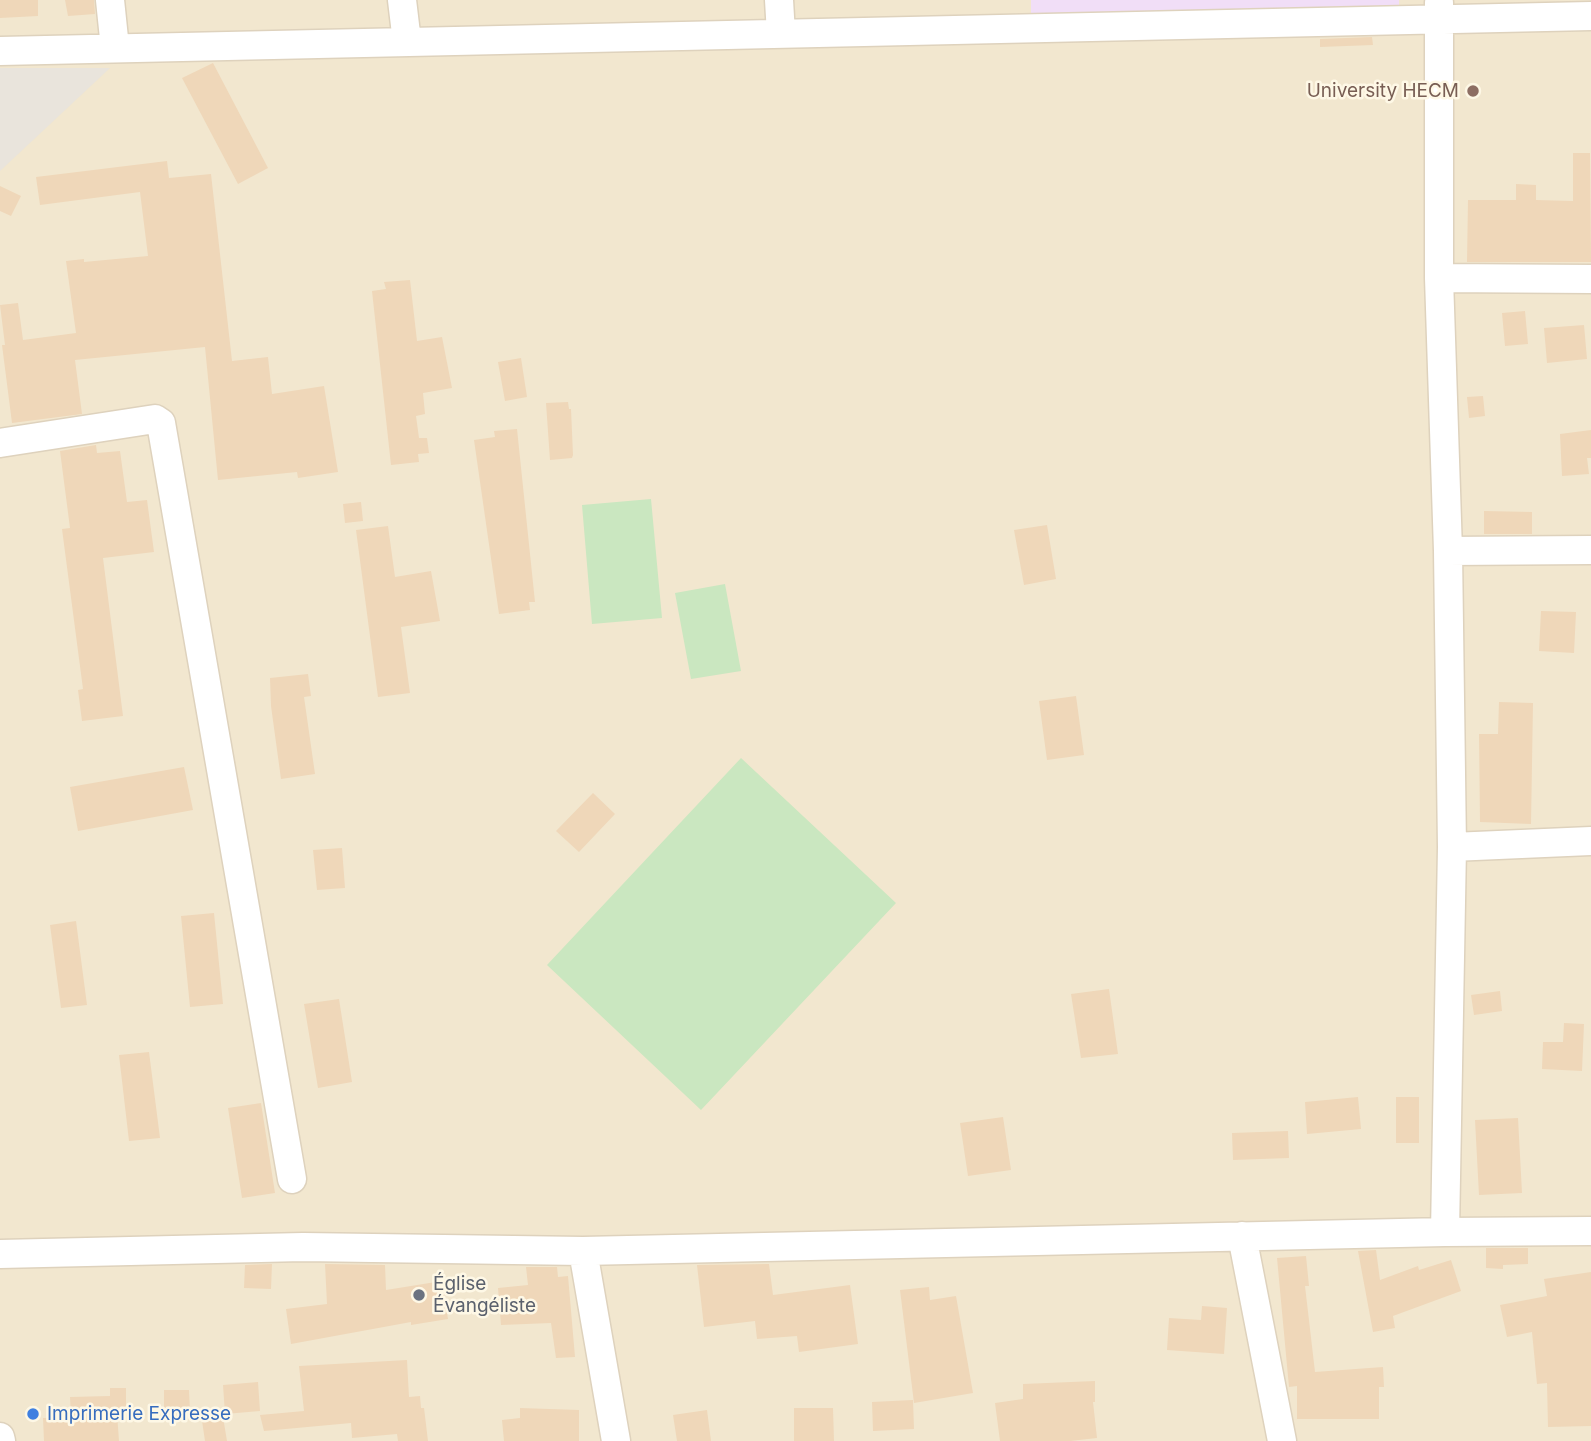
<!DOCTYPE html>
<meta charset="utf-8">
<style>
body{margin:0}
canvas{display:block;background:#fbf5e0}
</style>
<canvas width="1591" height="1441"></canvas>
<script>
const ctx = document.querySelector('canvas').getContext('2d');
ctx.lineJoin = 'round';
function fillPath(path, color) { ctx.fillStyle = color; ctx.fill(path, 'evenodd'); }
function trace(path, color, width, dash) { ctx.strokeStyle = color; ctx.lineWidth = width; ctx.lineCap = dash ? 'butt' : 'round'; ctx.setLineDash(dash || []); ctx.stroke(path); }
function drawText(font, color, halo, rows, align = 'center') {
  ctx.font = font + ' Inter,sans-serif'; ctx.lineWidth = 5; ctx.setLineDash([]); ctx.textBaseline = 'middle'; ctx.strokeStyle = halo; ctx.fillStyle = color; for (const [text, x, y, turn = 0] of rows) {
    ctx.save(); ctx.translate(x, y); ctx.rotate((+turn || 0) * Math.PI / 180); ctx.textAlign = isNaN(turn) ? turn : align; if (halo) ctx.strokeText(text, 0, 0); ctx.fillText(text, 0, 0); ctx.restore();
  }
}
fillPath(new Path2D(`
 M0 0H1591V1441H0Z`), '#f2e7cf');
fillPath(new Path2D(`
 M0 68H110L0 171Z`), '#e9e4dc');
fillPath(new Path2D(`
 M1031 0H1399V7L1031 22Z`), '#f1def7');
fillPath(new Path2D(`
 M651 499 662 618 592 624 582 505Z
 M725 584 741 671 691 679 675 593Z
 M741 758 896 903 701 1110 547 965Z`), '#cae7c0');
fillPath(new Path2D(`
 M0 0H38V16L0 18Z
 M65 0H94L95 14 68 16Z
 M1372 37 1373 45 1320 47V39Z
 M213 63 268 168 238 184 182 78Z
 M1573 153H1590L1591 262H1467L1468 200H1516V184L1536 185V200L1573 201Z
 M167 161 169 178 211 174 232 361 268 357 272 394 324 386 338 472 298 478 297 472 218 480 205 347 75 360 82 414 12 423 2 345H5L0 305 18 303 23 340 76 333 66 261 84 259V262L148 256 140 192 40 205 36 177Z
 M0 186 21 196 11 216 0 211Z
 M410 280 417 341 442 337 452 388 423 393 425 414 416 416 419 438H427L429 453 418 454 419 462 391 465 372 291 386 289 384 282Z
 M1525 311 1528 344 1505 346 1502 313Z
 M1584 325 1587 359 1547 363 1544 328Z
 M521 358 527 397 505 401 498 362Z
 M1483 396 1485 416 1469 418 1467 397Z
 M568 402 569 409H571L573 455 572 458 550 460 546 403Z
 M517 429 535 602H529L530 610 499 614 474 440 495 437 494 431Z
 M1591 430V458H1587L1589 474 1562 476 1560 434Z
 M96 445 97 453 120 451 127 502 147 500 154 552 103 558 123 716 82 721 78 690 83 689 62 529 70 528 60 451Z
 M361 502 363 521 345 523 343 504Z
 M1484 511 1532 512V534H1484Z
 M1047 525 1056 579 1024 585 1014 530Z
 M388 526 395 577 431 571 440 621 401 627 410 693 378 697 356 530Z
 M1541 611 1576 612 1574 653 1539 651Z
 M308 674 311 696 304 697 315 774 281 779 271 706 270 678Z
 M1076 696 1084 755 1047 760 1039 701Z
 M1499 702 1533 703 1531 824 1480 822 1479 734H1498Z
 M184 767 193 810 78 831 70 787Z
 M593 793 615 814 579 852 556 831Z
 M342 848 345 888 317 890 313 850Z
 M214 913 223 1004 190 1007 181 916Z
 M76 921 87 1005 61 1008 50 925Z
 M1109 989 1118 1054 1081 1058 1071 994Z
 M1500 991 1502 1011 1474 1015 1471 995Z
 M339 999 352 1082 318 1088 304 1004Z
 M1564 1023 1584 1024 1582 1071 1542 1069 1543 1042H1563Z
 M149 1052 160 1138 129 1141 119 1055Z
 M1358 1097 1361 1129 1307 1134 1305 1102Z
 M1396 1097H1419V1143H1396Z
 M261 1103 275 1193 242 1198 228 1108Z
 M1003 1117 1011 1170 968 1176 960 1123Z
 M1518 1118 1522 1193 1479 1195 1475 1120Z
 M1288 1131 1289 1158 1233 1160 1232 1133Z
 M1486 1248H1528V1264L1503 1265V1269L1486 1268Z
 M1376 1250 1380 1280 1418 1266 1419 1270 1451 1260 1461 1291 1393 1316 1395 1328 1373 1332 1358 1251Z
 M1306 1256 1309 1286H1305L1315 1372 1383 1367 1384 1387H1379V1419H1297V1386L1289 1387 1277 1258Z
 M272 1264 271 1289 244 1288 245 1265Z
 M325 1264 385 1265 386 1290 442 1281 448 1319 411 1325V1322L291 1344 286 1309 327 1304Z
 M769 1264 773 1295 850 1285 858 1344 799 1352 797 1336 757 1339 755 1321 704 1327 697 1265Z
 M526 1267H557L558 1277 568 1276 575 1357 556 1358 551 1323 501 1325 498 1288 528 1285Z
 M1591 1272V1426L1548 1427 1547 1383 1537 1384 1532 1332 1507 1337 1500 1305 1547 1296 1544 1279Z
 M929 1287 930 1300 956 1296 973 1393 914 1403 900 1290Z
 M1202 1306 1227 1308 1224 1354 1167 1350 1169 1318 1201 1320Z
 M407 1360 409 1397 420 1396 421 1408H424L428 1441H398L397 1434 352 1438 351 1423 264 1431 260 1415 304 1411 299 1366Z
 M1095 1381V1402H1093L1097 1438 1070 1441H1000L995 1403 1023 1399V1384Z
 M258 1382 260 1411 225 1414 223 1385Z
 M110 1388H126V1413H117L119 1441H44L43 1418 71 1417 70 1397 110 1396Z
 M164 1390H189L190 1411 164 1412Z
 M913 1400 914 1429 873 1431 872 1402Z
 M520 1408 579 1410V1441H504L502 1420 520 1418Z
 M794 1408H833L834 1441H794Z
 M707 1410 711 1441H677L673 1415Z
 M222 1411 227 1441H205L201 1414Z`), '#efd7b9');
const minor = new Path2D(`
 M110 0 115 48
 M402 0 407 42
 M779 0 781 34
 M1439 3V278L1448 551 1452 847 1445 1232
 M0 51 1591 16
 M1439 278 1591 279
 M0 443 155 419 161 423 292 1179
 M1448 551 1591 550
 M1452 847 1591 841
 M1242 1236 1282 1441
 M583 1251 616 1441
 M0 1254 303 1247 583 1251 1445 1232 1591 1231
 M0 1437 1 1441`);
trace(minor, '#ded2bd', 31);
trace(minor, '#fff', 28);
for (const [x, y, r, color] of [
 [1473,91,7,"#8d6e63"],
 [419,1295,7,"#6b7280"],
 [33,1414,7,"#3f7fe0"]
]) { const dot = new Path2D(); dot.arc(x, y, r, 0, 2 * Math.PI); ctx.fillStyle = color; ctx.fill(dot); trace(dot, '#fef8e6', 2.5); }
drawText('19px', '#785e54', '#fef8e6', [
 ["University HECM",1459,91]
], 'right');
drawText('19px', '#5b616d', '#fef8e6', [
 ["Église",433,1284],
 ["Évangéliste",433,1306]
], 'left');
drawText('19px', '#366cbe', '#fef8e6', [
 ["Imprimerie Expresse",47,1414]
], 'left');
</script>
